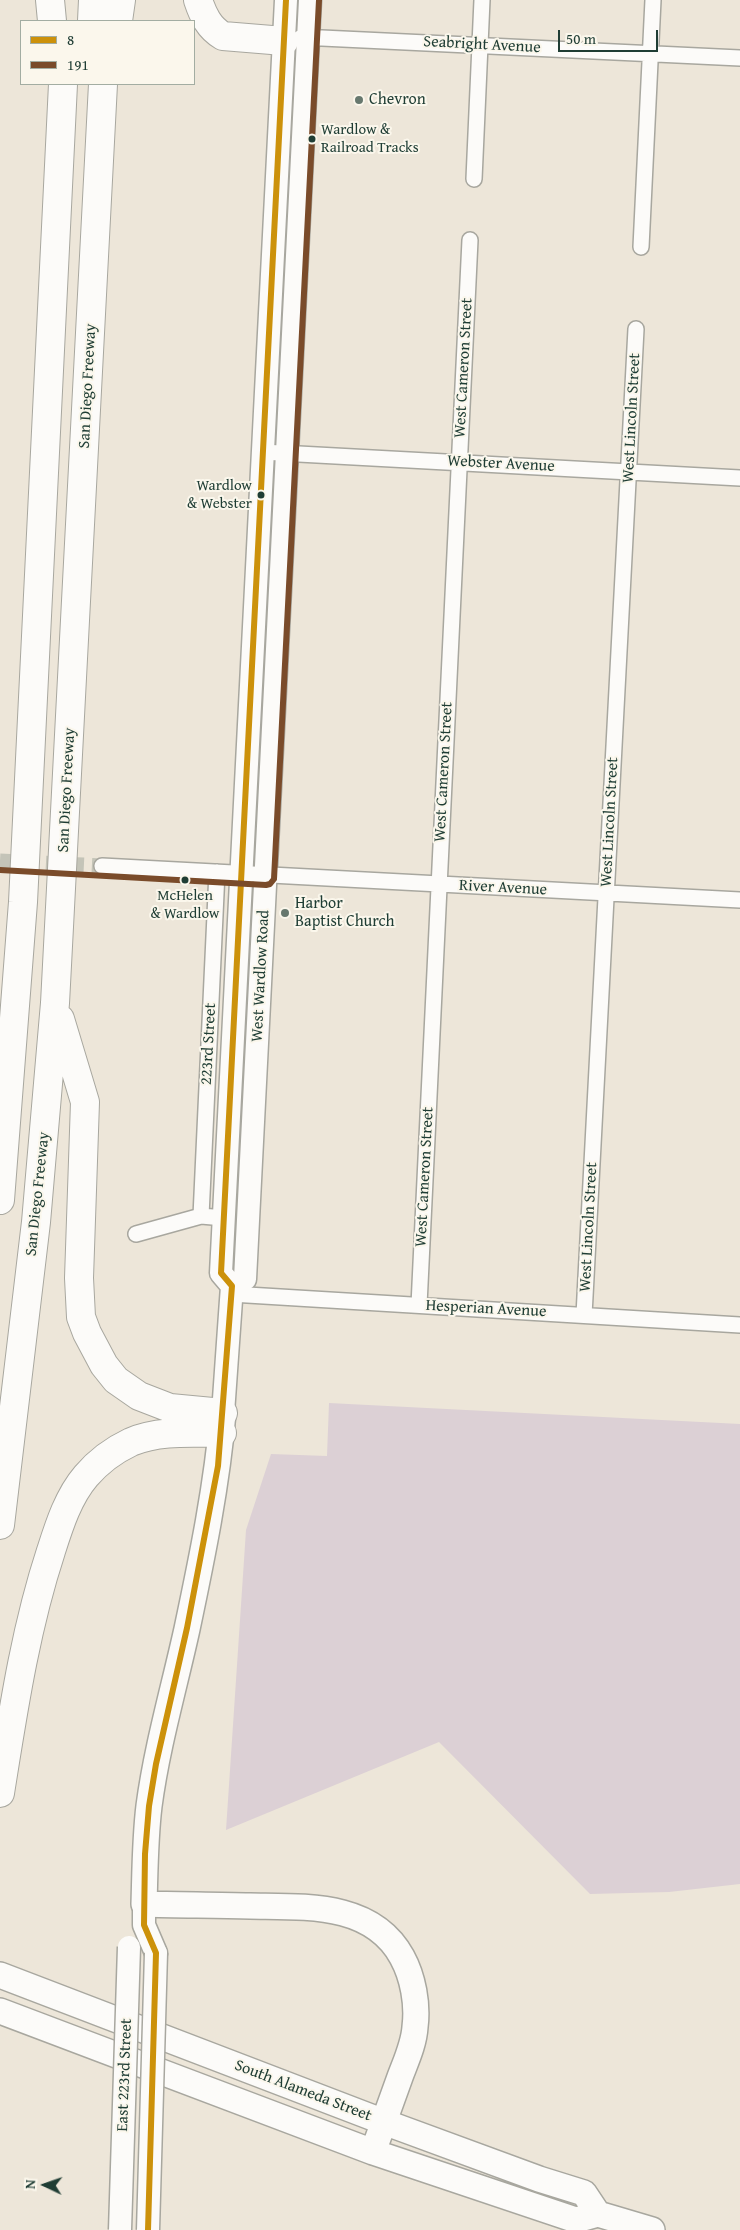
<!DOCTYPE html>
<style>
body{margin:0}
#map{position:relative;width:740px;height:2230px;overflow:hidden;background:#ede6d9;font-family:"Gentium Book Plus",serif}
canvas{display:block}
.legend{position:absolute;left:20px;top:20px;width:175px;height:65px;box-sizing:border-box;background:#fbf7ec;border:1px solid #a3ada2;margin:0;padding:6px 9px;list-style:none;font-size:15px;color:#1f3d34}
.legend li{display:flex;align-items:center;gap:10px;height:25px}
.legend b{width:25px;border:1px solid #a3ada2}
.north{position:absolute;left:20px;top:2160px;width:50px;height:50px;-webkit-text-stroke:4px #fbf7ec;paint-order:stroke;rotate:273deg;font-size:14px;font-weight:700;line-height:20px;text-align:center;color:#1f3d34}
.north::after{content:'';display:block;margin:auto;width:18px;height:22px;background:#1f3d34;clip-path:polygon(50% 0,100% 100%,50% 72%,0 100%)}
.scale{position:absolute;left:558px;top:30px;width:100px;height:22px;box-sizing:border-box;border:2px solid #1f3d34;border-top:0;padding-left:6px;font-size:15px;line-height:18px;white-space:nowrap;color:#1f3d34;-webkit-text-stroke:4px #fbf7ec;paint-order:stroke}
</style>
<div id="map">
<canvas width="740" height="2230"></canvas>
<ul class="legend">
<li><b style="height:6px;background:#cc910a"></b>8</li>
<li><b style="height:6px;background:#7a4b2a"></b>191</li>
</ul>
<div class="north">N</div>
<div class="scale">50 m</div>
</div>
<script>
const ctx = document.querySelector('canvas').getContext('2d');
ctx.lineJoin = 'round';
function fillPath(path, color) { ctx.fillStyle = color; ctx.fill(path, 'evenodd'); }
function trace(path, color, width, dash) { ctx.strokeStyle = color; ctx.lineWidth = width; ctx.lineCap = dash ? 'butt' : 'round'; ctx.setLineDash(dash || []); ctx.stroke(path); }
function drawText(font, color, halo, rows, align = 'center') {
  ctx.font = font + ' "Gentium Book Plus",serif'; ctx.lineWidth = 4; ctx.setLineDash([]); ctx.textBaseline = 'middle'; ctx.strokeStyle = halo; ctx.fillStyle = color; for (const [text, x, y, turn = 0] of rows) {
    ctx.save(); ctx.translate(x, y); ctx.rotate((+turn || 0) * Math.PI / 180); ctx.textAlign = isNaN(turn) ? turn : align; if (halo) ctx.strokeText(text, 0, 0); ctx.fillText(text, 0, 0); ctx.restore();
  }
}
fillPath(new Path2D(`
 M329 1403 740 1424V1884L669 1892 590 1894 439 1742 226 1830 246 1530 271 1454 327 1456Z`), '#dcd0d5');
trace(new Path2D(`
 M0 861 102 866`), '#c4c4b8', 15, [15, 8]);
const street = new Path2D(`
 M300 38H322L740 58
 M474 179 482 0
 M641 247 653 0
 M262 452 740 478
 M102 866 740 900
 M201 1216 217 872
 M136 1234 201 1216 224 1218
 M231 1294 740 1325
 M419 1305 470 240
 M584 1315 636 329`);
const secondary = new Path2D(`
 M232 1286 245 1279 310 0
 M223 1413 232 1286 221 1273 286 0
 M144 1904V1925L156 1953`);
const primary = new Path2D(`
 M223 1413C217 1485 202 1558 187 1629 174 1688 157 1746 149 1806 145 1839 145 1872 144 1904 179 1905 215 1905 250 1906 305 1907 372 1902 402 1957 413 1977 418 2004 415 2027 414 2044 406 2061 400 2077 391 2102 382 2127 373 2152
 M0 1975 384 2122 539 2179 584 2193 598 2214
 M0 2011 373 2152 576 2220 598 2214 652 2230`);
const highway = new Path2D(`
 M50 0 52 21
 M198 0C203 15 209 28 223 36L284 41
 M92 21 93 0
 M118 21 121 0
 M60 1019 85 1102 79 1278 81 1317 87 1333 104 1365 116 1380 139 1396 170 1408 223 1413
 M0 1200 23 902 63 84
 M0 1525 36 1222 55 1003 103 84
 M0 1793C13 1712 25 1630 51 1551 59 1526 68 1497 86 1476 98 1462 114 1450 131 1442 159 1430 192 1433 222 1433`);
trace(street, '#a8a79f', 18);
trace(secondary, '#a8a79f', 25);
trace(primary, '#a8a79f', 28);
trace(highway, '#a8a79f', 30);
trace(street, '#fcfbf9', 15);
trace(secondary, '#fcfbf9', 22);
trace(primary, '#fcfbf9', 25);
trace(highway, '#fcfbf9', 28);
const secondaryBridge = new Path2D(`
 M120 2230 129 1947
 M148 2230 156 1953`);
trace(secondaryBridge, '#a8a79f', 25, []);
trace(secondaryBridge, '#fcfbf9', 22);
trace(new Path2D(`
 M148 2230 156 1953 144 1925 145 1854 149 1806 156 1764 187 1628 218 1466 232 1286 221 1273 286 0`), '#cc910a', 6);
trace(new Path2D(`
 M0 870 266 885 270 884 274 879 319 0`), '#7a4b2a', 6);
for (const [x, y, r, color] of [
 [359,100,5,"#67786e"],
 [312,139,4.5,"#1f3d34"],
 [261,495,4.5,"#1f3d34"],
 [185,880,4.5,"#1f3d34"],
 [285,913,5,"#67786e"]
]) { const dot = new Path2D(); dot.arc(x, y, r, 0, 2 * Math.PI); ctx.fillStyle = color; ctx.fill(dot); trace(dot, '#fbf7ec', 2); }
drawText('15px', '#1f3d34', '#fbf7ec', [
 ["Wardlow &",321,130],
 ["Railroad Tracks",321,148],
 ["Wardlow",252,486,"right"],
 ["& Webster",252,504,"right"],
 ["McHelen",185,896,"center"],
 ["& Wardlow",185,914,"center"]
], 'left');
drawText('16px', '#1f3d34', '#fbf7ec', [
 ["Seabright Avenue",482,45,3],
 ["West Cameron Street",464,368,-87],
 ["San Diego Freeway",88,386,-87],
 ["West Lincoln Street",632,418,-87],
 ["Webster Avenue",501,464,3],
 ["West Cameron Street",444,772,-87],
 ["San Diego Freeway",67,790,-87],
 ["West Lincoln Street",610,822,-87],
 ["River Avenue",503,888,3],
 ["West Wardlow Road",261,976,-87],
 ["223rd Street",209,1044,-87],
 ["West Cameron Street",425,1177,-87],
 ["San Diego Freeway",38,1194,-84],
 ["West Lincoln Street",589,1227,-87],
 ["Hesperian Avenue",486,1309,3],
 ["East 223rd Street",125,2075,-88],
 ["South Alameda Street",303,2091,21]
]);
drawText('16px', '#1f3d34', '#fbf7ec', [
 ["Chevron",369,100],
 ["Harbor",295,904],
 ["Baptist Church",295,922]
], 'left');
</script>
